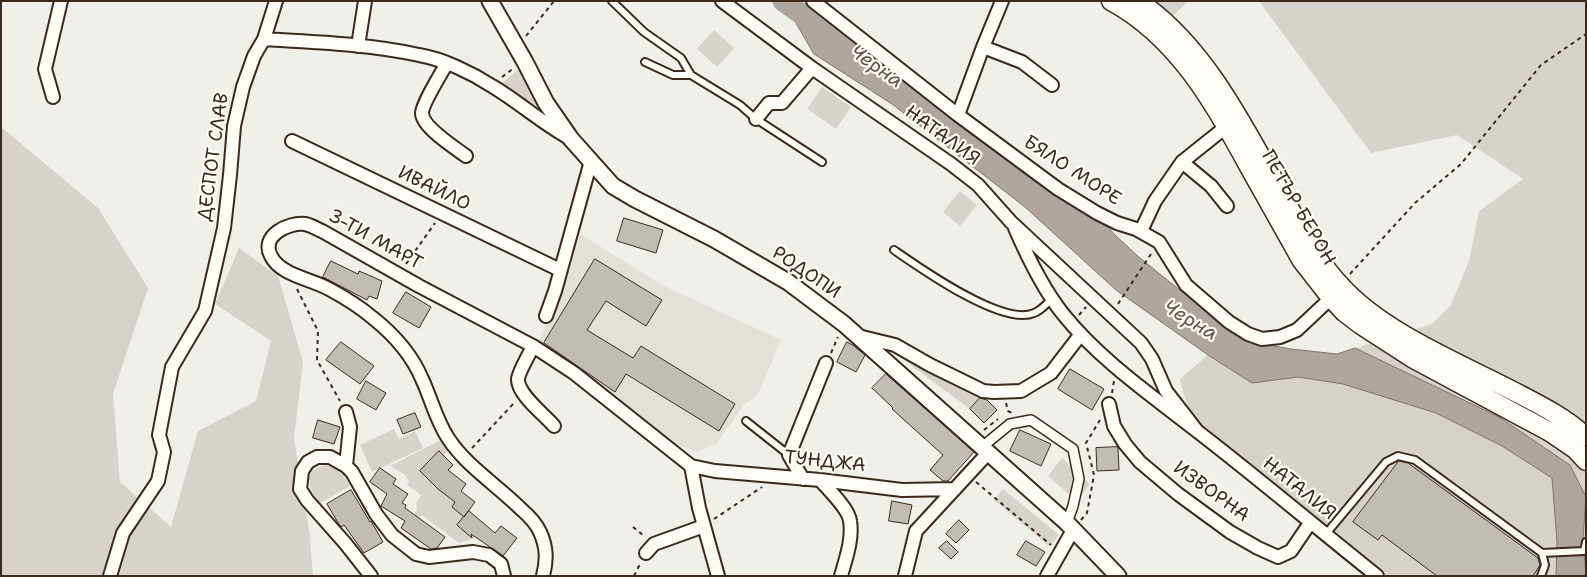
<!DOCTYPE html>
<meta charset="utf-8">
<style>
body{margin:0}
#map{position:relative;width:1587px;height:577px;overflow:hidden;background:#f1efea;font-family:"Shantell Sans",sans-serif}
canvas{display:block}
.frame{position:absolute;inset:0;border:2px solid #3b2a1e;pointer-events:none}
</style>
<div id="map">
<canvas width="1587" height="577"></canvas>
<div class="frame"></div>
</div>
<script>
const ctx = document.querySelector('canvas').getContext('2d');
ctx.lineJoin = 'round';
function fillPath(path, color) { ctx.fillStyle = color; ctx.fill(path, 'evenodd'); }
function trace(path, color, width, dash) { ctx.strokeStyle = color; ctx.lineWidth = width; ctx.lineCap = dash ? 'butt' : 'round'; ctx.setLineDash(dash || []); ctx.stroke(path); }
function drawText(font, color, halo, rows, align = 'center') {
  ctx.font = font + ' "Shantell Sans",sans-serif'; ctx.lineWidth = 4.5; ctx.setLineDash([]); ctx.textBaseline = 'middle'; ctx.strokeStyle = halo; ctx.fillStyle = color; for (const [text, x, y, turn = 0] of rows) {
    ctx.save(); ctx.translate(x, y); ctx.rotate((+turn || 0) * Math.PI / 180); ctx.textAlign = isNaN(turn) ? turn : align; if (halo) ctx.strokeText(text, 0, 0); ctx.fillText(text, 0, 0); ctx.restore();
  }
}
fillPath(new Path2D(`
 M580 234 664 286 781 340 758 394 744 405 717 443 697 452 668 441 537 344 570 271Z`), '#e3e0da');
fillPath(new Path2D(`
 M1155 1H1188L1173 16Z
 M1259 1H1586V576H1387L1214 440 1189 409 1183 392 1180 379 1208 355 1291 349 1337 354 1432 324 1451 305 1469 261 1479 211 1523 179 1457 135 1371 153Z
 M714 30 734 48 717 67 697 49Z
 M520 68 549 118 499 86Z
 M822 87 851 107 836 129 807 109Z
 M1 127 98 208 148 288 113 394 120 482 171 527 198 431 256 401 271 341 215 304 239 248 278 276 303 362 294 438 310 537 313 576H1Z
 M960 191 977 205 960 226 943 212Z
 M889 349 925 371 979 399 970 409Z
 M394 429 399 439 415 431 423 448 372 472 360 445Z
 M447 437 448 451 425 474 462 506 458 509 471 519 467 529 475 538 459 543 422 515 413 524 408 521 417 510 416 503 421 495 407 485 409 481 404 474 390 466Z
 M1062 458 1090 484 1077 501 1048 476Z
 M325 465C341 468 342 473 350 486L319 504C310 488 300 472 325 465Z
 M1003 489 1059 535 1050 547 994 500Z`), '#d7d2cc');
const water = new Path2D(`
 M795 21 846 50 1019 183 1050 188 1097 215 1115 235 1140 258 1217 320 1252 342 1291 349 1337 354 1355 348 1499 417 1570 465 1586 497 1583 539 1586 576H1556L1557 541 1552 478 1502 446 1436 413 1343 384 1298 377 1252 383 1208 355 1116 290 1025 207 892 104 814 54Z`);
fillPath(water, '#aea69f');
trace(water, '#80746b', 1);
trace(new Path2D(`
 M783 1 941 114 1051 197 1059 205`), '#aea69f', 21);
const building = new Path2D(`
 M624 218 663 230 656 253 617 241Z
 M595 259 662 300 646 326 606 301 587 330 633 358 641 346 735 404 719 431 626 374 615 392 544 343Z
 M331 261 358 274 359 271 382 281 377 299 369 296 367 300 323 277Z
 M406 292 431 307 419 328 393 313Z
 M341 342 374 366 360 384 326 360Z
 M847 342 854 346 865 355 856 372 837 362Z
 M1070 369 1104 389 1092 410 1058 389Z
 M886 374 974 452 948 481H943L930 470 943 455 892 409 893 408 872 388Z
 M366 381 386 393 376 410 357 399Z
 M980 398 987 400 997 410 984 423 970 409Z
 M415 413 421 427 403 434 397 420Z
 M318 420 340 427 334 444 313 438Z
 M1020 430 1051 444 1041 466 1010 451Z
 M1118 447 1119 470 1097 471 1096 448Z
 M439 451 453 465 448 470 466 484 461 491 475 502 464 517 452 507 455 502 438 489 420 471Z
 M1399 461 1408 463 1538 558 1540 565 1533 576H1437L1382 535 1378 540 1353 522Z
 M380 468 396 479 393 484 408 494 402 503 406 505 405 508 445 537 437 548 431 549 401 528 405 521 381 506 387 494 370 482Z
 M351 490 370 522 371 521 383 542 364 553 344 525 341 527 337 521 327 504Z
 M892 501 912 505 908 524 889 521Z
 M469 511 495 533 501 526 517 538 503 556 471 534 472 538 457 525Z
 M959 520 969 530 956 543 946 534Z
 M947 541 958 552 951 559 939 548Z
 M1026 541 1045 552 1036 566 1017 555Z`);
fillPath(building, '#c1bcb4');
trace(building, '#3b2a1e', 1);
const service = new Path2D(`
 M612 1 644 32 681 58 691 75
 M645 62 673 75H691L740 105 756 119 822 162
 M894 250C920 268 1003 327 1034 313 1041 311 1047 303 1052 299
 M746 421 789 455
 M1325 535 1386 462 1398 456 1415 460 1542 553 1545 565 1541 576
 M1542 553 1584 551 1586 542`);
const pedestrian = new Path2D(`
 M982 447 1010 424 1031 420 1073 449 1079 479 1073 506 1067 523`);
const minor = new Path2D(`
 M722 1 812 68 951 164 978 185 1011 222 1141 343 1152 359 1166 391 1197 431
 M813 1 958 115 1058 189 1097 213 1117 223 1136 229 1159 242 1186 285 1229 322 1248 334 1262 339 1280 337 1297 330 1331 298
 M264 39 276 1
 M358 46 365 1
 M983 47 1022 62 1052 85
 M447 63C442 72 422 104 422 113 422 127 454 147 466 156
 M53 97 45 69 61 1
 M958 115 983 47 1002 1
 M756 119 769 103H782L812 68
 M292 141 560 270
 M1182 162 1211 186 1227 206
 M1015 228C1028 258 1043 289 1063 314 1100 360 1151 395 1197 431 1258 478 1317 528 1377 576
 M1141 231 1155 201 1182 162 1227 126
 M546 316 555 291 591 161
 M858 336 895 345 930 365 983 391 994 392 1021 391 1051 373 1081 334
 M533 346C529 355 519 371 518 379 517 394 545 415 554 426
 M1109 404 1114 426 1125 444 1140 462 1178 494 1230 532 1258 548 1278 557 1291 551 1310 523
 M346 466 350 427 346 412
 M691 466 699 508 718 576
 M803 479 789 455 826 363
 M820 480C828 489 849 509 850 521 853 539 846 558 841 576
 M646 553 654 544 704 526
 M110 576 123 533 158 481 164 452 159 435 172 367 205 311 224 228 230 175 234 126 243 87 254 56 264 39C315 42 368 44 419 55 443 59 472 73 492 86 519 102 543 124 571 139
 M371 576 345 543 307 500 300 489 302 471 308 462 317 457H330L346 466 352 472 376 514 392 535 416 554 429 557 473 552 489 555 501 564 504 576
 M543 576C547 560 547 547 540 532 536 523 528 515 521 509 497 485 466 466 448 438 436 420 431 398 422 379 412 355 393 334 373 318 360 307 344 297 329 289 311 279 280 275 271 256 260 236 288 222 305 224 311 225 317 229 322 231L419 286 533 346 574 373 691 466 715 471 820 480 902 490 955 489
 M905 576 916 531 988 453
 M1047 576 1073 530`);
const tertiary = new Path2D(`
 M490 1 525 62 546 103 571 139 613 186 635 199 714 239 788 282 844 324 1067 523 1118 576`);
const secondary = new Path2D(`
 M1111 1C1176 36 1214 102 1248 165 1266 197 1284 229 1302 261L1331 298 1344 312 1361 325 1412 358 1550 432 1575 449 1586 461
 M1138 1C1209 48 1251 141 1292 213 1306 238 1320 264 1340 285 1382 332 1457 362 1513 391 1538 404 1565 417 1586 437`);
trace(service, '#3b2a1e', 10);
trace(pedestrian, '#3b2a1e', 12);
trace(minor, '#3b2a1e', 16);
trace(tertiary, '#3b2a1e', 19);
trace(secondary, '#3b2a1e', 21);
trace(new Path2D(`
 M526 36 554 1
 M502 77 514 68
 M406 264 435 223
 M1350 274 1415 203 1461 164 1541 65 1586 34
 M297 289 318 331 317 360 340 401
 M1118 304 1151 254
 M1079 315 1086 307
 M831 353 838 337
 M1112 393 1114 381
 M1006 403 1008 411 1012 413
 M984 430 998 419
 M472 448 515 402
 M976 482 1051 545
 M714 519 762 487
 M1081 520 1087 513 1094 475 1086 443 1100 420
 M633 527 644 536
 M634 576 640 564`), '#3b2a1e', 2, [4, 4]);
trace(service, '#fdfcf7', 6);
trace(pedestrian, '#fdfcf7', 9);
trace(minor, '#fdfcf7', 12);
trace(tertiary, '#fdfcf7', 15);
trace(secondary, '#fdfcf7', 18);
drawText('19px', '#3b2a1e', '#fdfcf7', [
 ["НАТАЛИЯ",942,136,36],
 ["ДЕСПОТ СЛАВ",214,157,-82],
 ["БЯЛО МОРЕ",1072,171,33],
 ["ИВАЙЛО",434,189,26],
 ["ПЕТЪР БЕРОН",1298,208,60],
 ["3-ТИ МАРТ",375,240,29],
 ["РОДОПИ",806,273,34],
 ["ТУНДЖА",825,462,6],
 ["НАТАЛИЯ",1299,489,39],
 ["ИЗВОРНА",1211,492,36]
]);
drawText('italic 20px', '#63554b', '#fdfcf7', [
 ["Черна",876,67,35],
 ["Черна",1190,321,31]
]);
</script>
